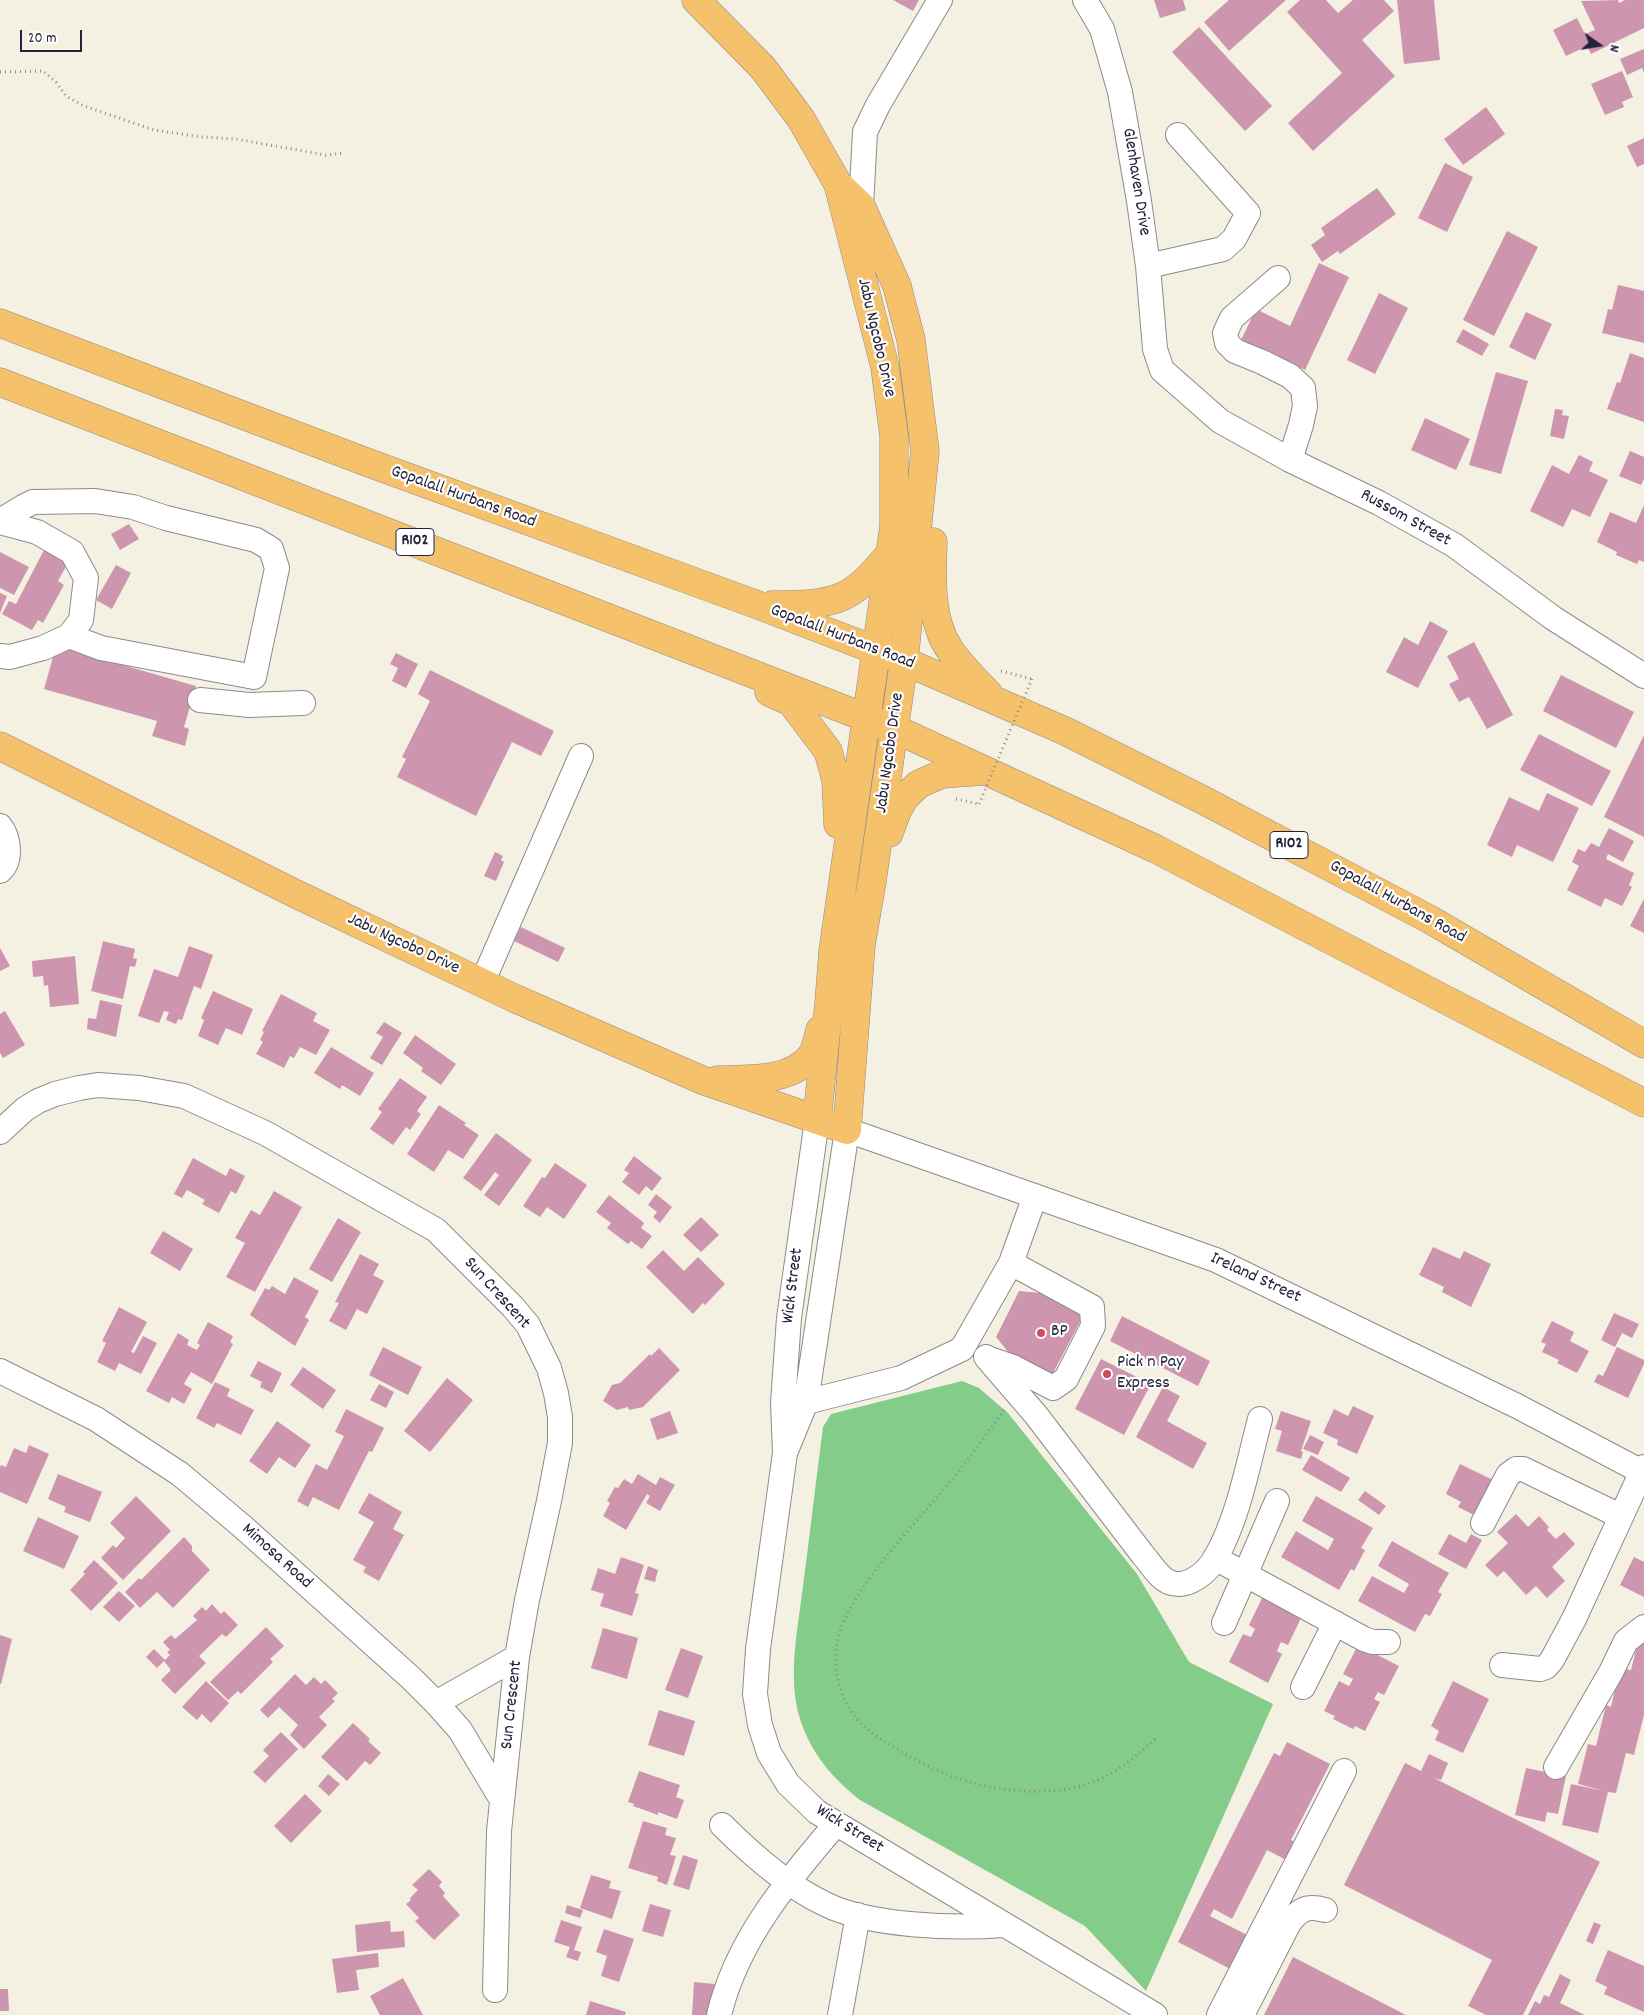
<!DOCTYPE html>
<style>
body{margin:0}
#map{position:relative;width:1644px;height:2015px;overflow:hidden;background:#f5f1e2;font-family:Dekko,sans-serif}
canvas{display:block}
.north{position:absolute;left:1574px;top:20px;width:50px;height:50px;-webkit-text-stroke:4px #fff;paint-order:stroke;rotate:103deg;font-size:14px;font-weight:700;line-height:20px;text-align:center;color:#22223b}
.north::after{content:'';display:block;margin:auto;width:18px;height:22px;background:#22223b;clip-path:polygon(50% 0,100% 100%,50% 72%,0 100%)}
.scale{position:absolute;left:20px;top:30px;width:62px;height:22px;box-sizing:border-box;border:2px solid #22223b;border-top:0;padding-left:6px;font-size:15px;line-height:18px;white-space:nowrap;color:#22223b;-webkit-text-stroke:4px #fff;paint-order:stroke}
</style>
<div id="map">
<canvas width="1644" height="2015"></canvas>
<div class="north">N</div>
<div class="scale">20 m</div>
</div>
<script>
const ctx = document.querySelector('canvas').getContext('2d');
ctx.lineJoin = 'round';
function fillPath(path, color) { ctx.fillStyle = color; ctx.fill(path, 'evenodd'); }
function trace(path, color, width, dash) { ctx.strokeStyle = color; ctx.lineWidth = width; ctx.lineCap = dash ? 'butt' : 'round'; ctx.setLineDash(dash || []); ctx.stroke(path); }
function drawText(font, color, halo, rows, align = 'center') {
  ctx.font = font + ' Dekko,sans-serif'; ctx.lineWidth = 4.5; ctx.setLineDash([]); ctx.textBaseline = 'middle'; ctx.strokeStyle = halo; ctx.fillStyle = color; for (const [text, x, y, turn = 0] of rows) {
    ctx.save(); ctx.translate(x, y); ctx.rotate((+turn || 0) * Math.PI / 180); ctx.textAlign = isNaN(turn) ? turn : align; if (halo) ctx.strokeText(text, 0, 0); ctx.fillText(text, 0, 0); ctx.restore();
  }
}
fillPath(new Path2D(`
 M962 1381 979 1388 1008 1413 1137 1574 1189 1662 1273 1704 1146 1991 1085 1926 860 1800C832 1778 811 1753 800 1719 787 1676 798 1629 803 1586 810 1533 816 1480 823 1427L831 1414Z`), '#83cc89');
fillPath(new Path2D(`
 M893 0H919L913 11Z
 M1154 0H1183L1186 10 1160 18Z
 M1229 0H1286L1229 51 1204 22Z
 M1300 0H1326L1338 13 1353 0H1384L1394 11 1362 40 1395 76 1313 151 1288 123 1342 73 1287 12Z
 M1397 0H1434L1440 60 1404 64Z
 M1618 0 1619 3 1625 0H1644V28L1591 54 1587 46 1566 56 1553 30 1577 18 1585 34 1595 30 1581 1Z
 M1199 27 1272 106 1245 131 1172 52Z
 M1644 49V73L1642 68 1627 75 1620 59Z
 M1622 71 1633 97 1622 102 1624 107 1605 115 1591 84Z
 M1486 107 1505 134 1463 165 1444 139Z
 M1644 138V164L1637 167 1627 146Z
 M1445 163 1473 177 1447 232 1418 218Z
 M1377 188 1396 214 1340 254 1338 251 1322 262 1311 245 1325 235 1321 228Z
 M1507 231 1538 247 1494 336 1463 320Z
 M1319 263 1349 277 1305 370 1241 340 1256 309 1290 326Z
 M1618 285 1644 291V343L1602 333 1608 309 1612 310Z
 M1379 293 1408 308 1375 374 1347 360Z
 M1526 312 1552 324 1535 360 1509 347Z
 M1463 329 1489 344 1482 356 1456 342Z
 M1630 353 1644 358V422L1607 409 1617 382 1620 383Z
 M1496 372 1528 381 1501 474 1469 465Z
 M1555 409 1563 410 1562 415 1569 416 1564 439 1550 436Z
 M1425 418 1470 439 1456 470 1411 450Z
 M1630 451 1644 457V479L1641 485 1619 476Z
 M1579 455 1593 462 1589 471 1608 480 1590 517 1572 509 1563 527 1530 511 1552 465 1569 474Z
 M1644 505V562L1639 560 1637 564 1616 555 1617 552 1597 542 1610 512 1636 523Z
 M129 524 139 539 120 550 111 534Z
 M45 548 69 561 58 581 64 585 43 623 38 620 32 630 2 614 9 601 16 604Z
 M0 552 29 567 14 595 0 588Z
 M116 565 131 573 112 609 96 600Z
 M0 593 7 596 0 613Z
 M1430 621 1448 631 1418 688 1386 672 1404 637 1418 645Z
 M1474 642 1513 715 1487 729 1469 697 1459 702 1449 684 1459 679 1447 656Z
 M56 646 196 686 184 727 189 729 185 746 152 736 157 721 44 689Z
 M396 653 418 664 406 688 392 681 398 668 390 664Z
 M430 670 554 731 541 756 512 742 476 816 397 777 406 759 402 757 430 701 418 694Z
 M1561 675 1634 712 1616 748 1543 711Z
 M1539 734 1611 771 1592 806 1520 770Z
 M1644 735V837L1604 817Z
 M1547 793 1579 808 1553 862 1517 845 1512 857 1487 845 1509 797 1539 811Z
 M1609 828 1634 841 1623 862 1608 854 1606 859 1634 873 1629 885 1632 887 1622 906 1605 898 1601 907 1567 890 1579 866 1572 862 1578 849 1585 852 1591 843 1599 847Z
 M495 852 503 856 501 860 504 862 496 881 484 876Z
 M1644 899V933L1630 926Z
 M521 927 565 948 558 962 514 941Z
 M103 941 135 949 133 958 137 959 135 967 130 966 123 999 91 991Z
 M189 946 213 955 201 989 194 986 182 1020 178 1019 176 1024 166 1020 169 1012 164 1011 159 1023 138 1016 154 969 178 977Z
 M0 948 10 966 0 971Z
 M75 956 79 1004 50 1007 48 985 44 986 43 976 33 977 32 961Z
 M213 991 253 1009 242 1035 226 1028 218 1045 198 1036 204 1020 201 1018Z
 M281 994 317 1013 313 1021 330 1030 316 1055 300 1047 294 1058 290 1056 284 1068 256 1054 263 1042 260 1040 264 1032 262 1031Z
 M100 1000 122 1005 116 1037 87 1029 88 1018 96 1019Z
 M5 1011 25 1045 3 1058 0 1053V1014Z
 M384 1022 402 1033 382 1065 370 1058 383 1037 376 1033Z
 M415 1035 456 1064 441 1085 421 1071 423 1068 403 1053Z
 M331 1047 374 1073 360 1096 342 1085 340 1089 314 1073Z
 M400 1078 427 1097 417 1111 421 1114 410 1130 406 1127 393 1145 370 1129 382 1112 378 1109Z
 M439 1105 466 1123 464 1125 479 1135 463 1159 448 1150 434 1172 407 1154Z
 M496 1133 532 1160 499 1206 484 1195 499 1175 495 1172 481 1191 463 1178Z
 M634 1156 662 1178 652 1191 646 1186 639 1195 622 1182 629 1173 624 1170Z
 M193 1158 226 1176 230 1168 245 1176 236 1194 231 1191 219 1213 202 1204 205 1200 187 1190 182 1198 174 1194Z
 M555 1163 587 1185 564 1219 547 1207 540 1217 523 1206 542 1177 545 1178Z
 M274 1191 302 1207 255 1292 226 1277 245 1243 235 1238 251 1210 260 1215Z
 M656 1194 672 1207 660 1223 653 1217 657 1212 648 1205Z
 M609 1195 644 1223 641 1228 652 1236 642 1249 631 1241 628 1244 607 1228 611 1223 596 1212Z
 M701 1217 719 1235 701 1252 683 1235Z
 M338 1218 361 1232 332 1282 309 1269Z
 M163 1231 193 1249 180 1271 150 1253Z
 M1433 1247 1460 1259 1464 1251 1491 1264 1471 1307 1442 1292 1444 1287 1419 1275Z
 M663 1250 684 1271 698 1257 725 1284 705 1305 703 1303 693 1314 646 1267Z
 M360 1254 379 1264 373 1275 384 1281 367 1314 357 1309 346 1330 329 1321 339 1303 335 1302Z
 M294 1277 319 1291 305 1317 309 1320 295 1346 250 1315 265 1288 269 1290 272 1286 285 1294Z
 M1019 1291 1040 1293 1083 1316 1052 1375 1009 1353 996 1337Z
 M119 1307 147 1322 131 1352 134 1353 143 1336 157 1343 141 1374 119 1363 115 1371 97 1362 106 1343 102 1341Z
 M1614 1313 1639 1324 1632 1338 1622 1333 1615 1347 1601 1340Z
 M1122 1316 1210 1361 1198 1386 1110 1341Z
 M1552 1321 1574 1332 1570 1341 1589 1351 1577 1373 1557 1363 1559 1360 1542 1352 1546 1344 1541 1342Z
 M208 1322 233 1336 230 1342 233 1344 212 1384 191 1372 184 1384 192 1389 184 1404 172 1397 169 1403 146 1391 178 1333 189 1340 187 1345 197 1350 200 1345 197 1343Z
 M383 1347 422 1367 408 1395 369 1375Z
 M1617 1347 1644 1360V1364L1628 1398 1594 1382 1598 1374 1603 1376Z
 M659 1348 680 1370 643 1407 629 1410 628 1407 617 1410 603 1401 612 1385 620 1383 650 1354 651 1356Z
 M1101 1359 1151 1384 1124 1435 1075 1409Z
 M258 1361 282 1373 272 1393 260 1387 262 1382 250 1376Z
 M303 1367 336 1390 323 1409 290 1385Z
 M447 1378 473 1400 430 1452 404 1431Z
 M215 1382 230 1389 227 1396 254 1410 241 1435 217 1423 214 1428 196 1418Z
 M379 1384 394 1392 386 1408 370 1400Z
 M1163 1387 1180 1396 1167 1421 1207 1443 1193 1469 1136 1437Z
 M1353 1406 1374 1416 1357 1454 1337 1445 1338 1440 1323 1433 1334 1409 1348 1416Z
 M346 1409 384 1428 372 1452 369 1451 339 1510 313 1497 308 1507 297 1501 316 1464 327 1470 344 1436 335 1432Z
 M670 1411 678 1433 657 1440 650 1419Z
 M1281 1411 1311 1421 1301 1451 1303 1452 1301 1459 1276 1451 1282 1431 1275 1429Z
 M277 1421 311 1445 295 1468 279 1457 267 1474 249 1461Z
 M1310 1435 1324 1442 1318 1455 1303 1449Z
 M29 1445 49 1454 27 1504 0 1492V1467L1 1465 6 1467 14 1448 26 1453Z
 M1311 1455 1350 1478 1341 1492 1302 1470Z
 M1460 1464 1495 1481 1478 1517 1458 1507 1461 1502 1446 1494Z
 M58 1474 102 1492 90 1522 64 1512 66 1507 48 1499Z
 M638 1474 656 1485 660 1477 675 1485 660 1511 646 1503 650 1496 647 1494 626 1530 603 1516 610 1503 607 1501 615 1487 618 1488 624 1479 632 1484Z
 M1365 1491 1386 1506 1379 1515 1358 1500Z
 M369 1493 402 1512 393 1529 404 1535 379 1581 363 1572 366 1567 353 1560 374 1522 358 1513Z
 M136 1496 171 1531 123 1580 101 1558 113 1545 116 1548 125 1538 110 1523Z
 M1316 1496 1373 1528 1361 1548 1365 1550 1354 1571 1351 1569 1339 1590 1281 1557 1296 1531 1328 1550 1334 1539 1302 1521Z
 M1516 1514 1528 1527 1539 1516 1549 1527 1547 1530 1556 1539 1564 1532 1575 1544 1552 1567 1565 1581 1547 1598 1536 1586 1526 1595 1504 1571 1497 1577 1485 1565 1508 1543 1497 1532Z
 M38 1517 79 1536 64 1569 23 1551Z
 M1449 1534 1466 1543 1471 1534 1482 1540 1466 1569 1438 1554Z
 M184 1537 192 1546V1551L210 1570 173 1608 157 1592 140 1608 125 1592 139 1578 141 1580Z
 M1392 1541 1449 1573 1438 1592 1442 1594 1430 1616 1425 1614 1415 1632 1358 1601 1372 1576 1404 1593 1409 1584 1378 1566Z
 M621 1557 644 1565 635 1593 639 1594 632 1616 600 1606 604 1594 591 1590 598 1568 615 1574Z
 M1634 1557 1644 1562V1597L1620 1585Z
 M94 1560 118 1583 91 1611 70 1590 85 1574 83 1572Z
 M648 1566 658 1570 655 1582 644 1579Z
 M119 1591 135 1606 119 1622 103 1607Z
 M1263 1596 1302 1616 1288 1645 1281 1642 1277 1651 1282 1654 1268 1683 1229 1662 1243 1634 1251 1637 1255 1629 1249 1625Z
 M212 1604 221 1614 224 1611 238 1625 226 1637 222 1634 199 1656 206 1663 175 1694 161 1680 171 1670 164 1661 170 1655 167 1652 170 1650 163 1642 171 1635 175 1639 197 1620 193 1616 202 1607 206 1611Z
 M266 1627 284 1646 270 1659 273 1662 241 1694 238 1691 228 1700 210 1682Z
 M603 1628 638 1638 627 1679 591 1668Z
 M1640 1634 1644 1635V1715L1634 1755 1626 1753 1616 1793 1608 1792 1598 1833 1562 1825 1571 1784 1604 1791 1578 1784 1588 1744 1596 1746 1606 1705 1611 1707 1620 1668 1631 1670Z
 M0 1635 12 1639 1 1684H0Z
 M1358 1645 1399 1666 1384 1695 1378 1692 1374 1699 1380 1702 1365 1731 1355 1726 1353 1729 1333 1719 1335 1716 1324 1711 1339 1681 1349 1686 1353 1679 1343 1674Z
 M681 1648 703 1656 688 1698 665 1690Z
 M154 1649 165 1660 157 1668 146 1657Z
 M295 1674 306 1685 314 1677 321 1684 325 1680 338 1693 332 1699 335 1701 319 1717 327 1725 304 1749 290 1735 298 1725 279 1707 268 1718 260 1710Z
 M206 1681 229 1703 211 1723 202 1714 197 1720 182 1707Z
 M1453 1681 1489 1699 1463 1753 1435 1740 1439 1731 1431 1726Z
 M659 1710 695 1721 684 1756 648 1745Z
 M353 1723 370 1739 368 1741 381 1753 370 1765 365 1761 347 1781 321 1757Z
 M281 1732 298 1749 265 1783 253 1772 269 1756 263 1750Z
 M1287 1742 1330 1764 1291 1840 1302 1846 1292 1863 1267 1850 1232 1919 1214 1909 1210 1916 1255 1939 1238 1973 1178 1942 1274 1753 1280 1756Z
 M1429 1754 1448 1763 1441 1780 1434 1778 1600 1862 1523 2015H1486L1468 2006 1492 1960 1344 1885 1405 1763 1421 1771Z
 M1526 1768 1566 1776 1558 1814 1547 1812 1545 1822 1515 1815Z
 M639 1771 680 1785 676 1797 684 1800 677 1819 658 1812V1815L633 1806 634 1804 628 1802Z
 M328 1774 340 1784 329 1796 318 1786Z
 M305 1794 322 1811 291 1843 274 1826Z
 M643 1821 667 1828 665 1835 676 1838 670 1855 676 1856 667 1885 657 1881 658 1877 628 1868Z
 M683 1855 698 1860 689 1890 673 1885Z
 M429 1869 442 1882 439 1886 445 1893 443 1896 460 1915 434 1940 415 1921 419 1918 406 1904 411 1900 410 1898 418 1890 412 1885Z
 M591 1875 611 1881 609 1888 621 1891 612 1919 580 1908Z
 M650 1904 671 1910 663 1937 642 1931Z
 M567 1905 583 1910 580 1918 565 1913Z
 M561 1920 582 1927 574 1950 581 1952 578 1961 566 1957 570 1947 554 1942Z
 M390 1921 391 1932 404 1931 405 1947 357 1952 355 1925Z
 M1594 1922 1601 1925 1593 1944 1586 1941Z
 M604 1929 634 1939 619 1982 601 1976 607 1956 596 1952Z
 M1608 1950 1644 1966V2012L1604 1994 1607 1987 1595 1981Z
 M378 1953 379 1967 356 1970 359 1990 337 1993 332 1959Z
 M1293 1957 1406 2015H1264Z
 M1560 1974 1571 1980 1560 2003 1585 2015H1528L1535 2001 1540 2004 1544 1995 1549 1997Z
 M403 1978 423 2015H380L370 1996Z
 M694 1982 715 1984 712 2015H692Z
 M0 1989H8L9 2011H0Z
 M590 2001 626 2012 625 2015H586Z`), '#cd96ae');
const minor = new Path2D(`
 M1085 0 1102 29 1120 92 1139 201 1148 266 1155 349 1162 370 1220 421 1290 460 1379 503 1454 545 1553 618 1644 676
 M861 206 865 132 878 105 940 0
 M1148 266 1223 249 1234 239 1248 213 1178 135
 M1278 278 1232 318 1225 333 1227 343 1235 351 1262 362 1290 376 1303 388 1305 406 1301 425 1290 460
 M0 521 23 507 33 502 95 501 133 507 166 518 256 540 271 549 277 568 254 677 101 648 69 636
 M0 522 37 532 72 552 86 578 81 620 69 636 43 648 10 657 0 656
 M200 700 249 705 303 703
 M0 826C9 837 12 861 0 871
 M482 983 581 756
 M817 1120 789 1318 783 1403 785 1453 758 1649 755 1694 760 1725 769 1753 788 1784 817 1812 1155 2015
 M0 1132 25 1109 38 1101 55 1094 79 1088 98 1085 139 1088 184 1096 265 1133 436 1230 513 1307 528 1325 549 1368 556 1393 560 1417V1443L549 1501 527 1600 517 1657 499 1831 495 1990
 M986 1357 1036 1415 1143 1555C1150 1563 1159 1578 1169 1582 1187 1590 1208 1572 1216 1557 1239 1516 1248 1464 1260 1419
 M990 1359 1013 1367 1053 1388 1066 1379 1093 1326 1092 1307 1011 1263
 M0 1371 96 1419 180 1474 243 1527 411 1678 436 1703 460 1730 502 1800
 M792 1403 806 1402 901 1378 962 1349 1011 1263 1035 1196
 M785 1453 806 1402 847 1130 1216 1260 1517 1406 1644 1473
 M1483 1523 1508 1475 1516 1469H1523L1620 1516
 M1215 1558 1364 1639 1373 1642H1388
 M1224 1623 1277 1501
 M1502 1665 1540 1669 1546 1667 1552 1660 1574 1619 1644 1467
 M1303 1687 1335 1623
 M436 1703 517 1657
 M1556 1767 1611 1672 1626 1641 1644 1627
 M722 1825C752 1855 787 1886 825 1904 869 1926 955 1929 1003 1925
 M719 2015C737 1940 787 1881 836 1824
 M840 2015 858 1915
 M1219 2015 1344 1771
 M1242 2015 1289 1923C1300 1909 1307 1905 1325 1910`);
const major = new Path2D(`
 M0 323 369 463 758 605 904 661 1065 731 1203 800 1429 919 1644 1044
 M0 382 895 729 1156 849 1644 1103
 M933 542C932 577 929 620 950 650 961 666 975 680 988 693
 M772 605C836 604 849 604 891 552
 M769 692 791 702 828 751 836 780 838 824
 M0 746 294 893 516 999 702 1080 847 1130 861 945 872 881 904 661 925 451 911 340 897 286 861 206 838 184 801 119 763 68 696 0
 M889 833 897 811 905 797 919 784 942 774 983 771
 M718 1080C748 1079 791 1082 811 1056 816 1049 818 1038 820 1030
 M817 1120 829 1003 833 951 894 526V436L885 367 838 184`);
trace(minor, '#8c8a8e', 26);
trace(major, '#8c8a8e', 29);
trace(new Path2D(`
 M0 72 43 71 56 82 66 96 84 106 154 130 202 137 236 139 326 155 344 153
 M1001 671 1032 679
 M956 799 979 804
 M1004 1410C985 1436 966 1463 945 1488 912 1528 841 1598 836 1649 834 1671 840 1696 853 1714 864 1729 880 1739 897 1749 943 1777 992 1794 1047 1791 1056 1790 1065 1790 1073 1788 1109 1780 1130 1762 1156 1738`), '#8c8a8e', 3, [1, 4]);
trace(minor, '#fff', 24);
trace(major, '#f5c16b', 28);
trace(new Path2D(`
 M979 804 1032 679`), '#8c8a8e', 3, [1, 4]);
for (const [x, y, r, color] of [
 [1041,1333,5,"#d1495b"],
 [1107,1374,5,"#d1495b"]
]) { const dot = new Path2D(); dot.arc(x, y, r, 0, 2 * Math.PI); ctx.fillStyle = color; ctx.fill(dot); trace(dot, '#fff', 2); }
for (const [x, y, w] of [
 [415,542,38],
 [1289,845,38]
]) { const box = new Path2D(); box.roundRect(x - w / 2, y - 13.5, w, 27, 4); ctx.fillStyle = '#fff'; ctx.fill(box); trace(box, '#22223b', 1); }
drawText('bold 16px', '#22223b', null, [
 ["R102",415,542],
 ["R102",1289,845]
]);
drawText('18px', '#22223b', '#fff', [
 ["Glenhaven Drive",1135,182,81],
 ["Jabu Ngcobo Drive",875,338,77],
 ["Gopalall Hurbans Road",463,498,20],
 ["Russom Street",1405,519,29],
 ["Gopalall Hurbans Road",842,638,21],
 ["Jabu Ngcobo Drive",891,753,-82],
 ["Gopalall Hurbans Road",1397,903,29],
 ["Jabu Ngcobo Drive",403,945,25],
 ["Ireland Street",1255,1279,25],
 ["Wick Street",794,1286,-83],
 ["Sun Crescent",496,1294,48],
 ["Mimosa Road",276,1557,42],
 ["Sun Crescent",513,1705,-84],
 ["Wick Street",849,1830,32]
]);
drawText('18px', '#22223b', '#fff', [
 ["BP",1051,1333],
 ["Pick n Pay",1117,1364],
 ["Express",1117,1385]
], 'left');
</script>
